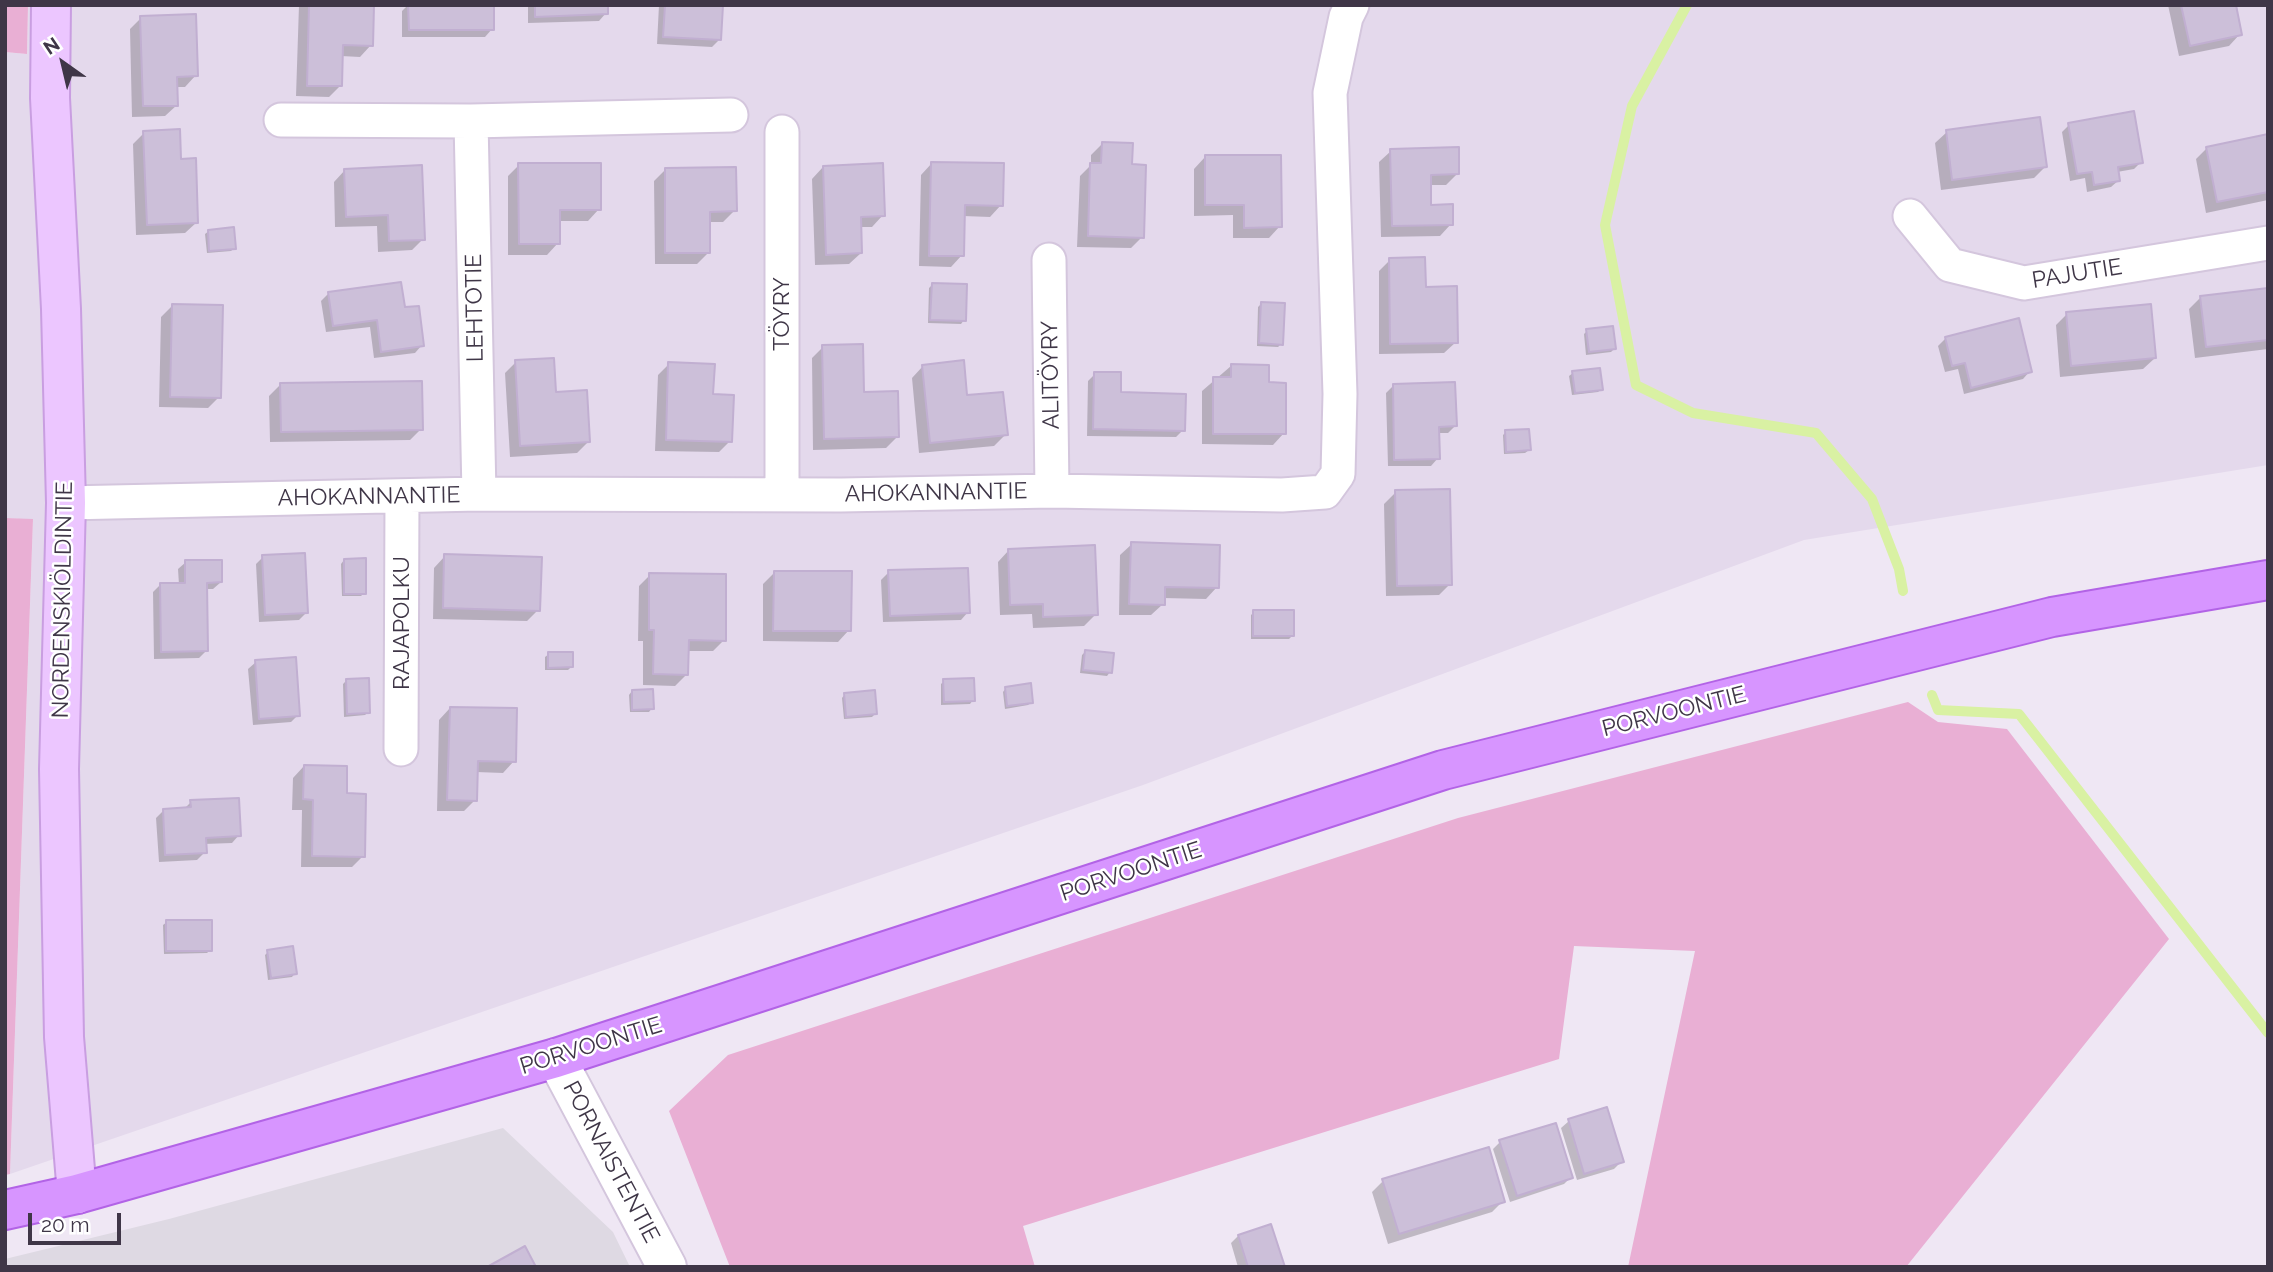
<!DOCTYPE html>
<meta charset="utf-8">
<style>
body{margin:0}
#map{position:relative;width:2273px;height:1272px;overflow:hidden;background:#efe7f4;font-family:Raleway,sans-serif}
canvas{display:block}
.frame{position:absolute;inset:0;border:7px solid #3f3647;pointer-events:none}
.north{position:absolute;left:28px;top:28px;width:70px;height:70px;-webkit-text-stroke:5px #fff;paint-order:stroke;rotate:326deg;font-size:19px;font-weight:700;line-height:28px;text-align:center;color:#3f3647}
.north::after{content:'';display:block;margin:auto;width:24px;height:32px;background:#3f3647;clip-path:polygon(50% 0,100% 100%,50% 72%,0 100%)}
.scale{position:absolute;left:28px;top:1213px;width:93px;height:32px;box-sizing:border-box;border:4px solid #3f3647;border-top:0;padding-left:9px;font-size:21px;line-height:24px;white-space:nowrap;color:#3f3647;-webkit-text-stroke:5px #fff;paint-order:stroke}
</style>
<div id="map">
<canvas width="2273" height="1272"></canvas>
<div class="frame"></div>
<div class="north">N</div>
<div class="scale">20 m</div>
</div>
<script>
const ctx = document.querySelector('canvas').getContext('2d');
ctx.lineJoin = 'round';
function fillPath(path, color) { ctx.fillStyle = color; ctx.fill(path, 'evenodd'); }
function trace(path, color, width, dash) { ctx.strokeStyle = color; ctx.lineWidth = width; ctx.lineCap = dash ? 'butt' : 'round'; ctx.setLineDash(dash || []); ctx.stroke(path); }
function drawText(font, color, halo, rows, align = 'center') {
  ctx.font = font + ' Raleway,sans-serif'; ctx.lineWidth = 5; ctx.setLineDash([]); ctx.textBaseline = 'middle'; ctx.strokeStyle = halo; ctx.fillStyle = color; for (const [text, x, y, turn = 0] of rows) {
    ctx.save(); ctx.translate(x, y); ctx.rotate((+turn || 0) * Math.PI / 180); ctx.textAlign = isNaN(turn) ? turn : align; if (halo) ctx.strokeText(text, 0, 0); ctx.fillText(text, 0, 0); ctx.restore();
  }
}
fillPath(new Path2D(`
 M28 5H2268V465L1804 540 1143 785 10 1174 33 520 5 518V52L27 54Z`), '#e4d9ec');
fillPath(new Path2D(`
 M503 1128 613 1232 630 1267H5V1259L169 1219Z`), '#ded9e3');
fillPath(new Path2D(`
 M5 5H28L27 54 5 52Z
 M5 518 33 519 10 1174 5 1175Z
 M1908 702 1938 722 2007 729 2169 939 1906 1267H1628L1695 951 1574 946 1559 1059 1023 1226 1035 1267H730L669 1111 728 1055 1458 818Z`), '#e9afd4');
fillPath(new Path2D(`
 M299 5H373L371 45 360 57 341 56 340 86 329 97 296 96Z
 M408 5H492V29L485 37H402V11Z
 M528 5H606V13L599 21 528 23Z
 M659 5H721L720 39 712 47 657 44Z
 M2168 5H2234L2240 34 2229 46 2179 56Z
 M141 18 196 75 185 87H176L177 105 165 116 132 117 130 29Z
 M2069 125 2141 162 2134 169 2117 172 2119 180 2111 187 2087 192 2085 178 2070 181 2062 132Z
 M1947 132 2045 167 2034 178 1941 190 1935 143Z
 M144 133 180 161 197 222 185 233 136 235 133 144Z
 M2268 136V200L2206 213 2196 159 2207 148Z
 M1103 143 1142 237 1131 248 1077 247 1080 176 1091 165V155Z
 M1391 151 1458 173 1446 185H1429L1430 206 1451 224 1440 236 1381 237 1379 162Z
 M1205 157 1280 226 1269 238H1233V215L1194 216V169Z
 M932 163 1001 205 990 217 963 216 962 255 951 267 919 266 921 175Z
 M519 165 599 209 588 221H558V243L547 255H508V176Z
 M823 167 883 215 872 227H859L861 253 849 264 815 265 812 179Z
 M345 170 423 239 412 250 378 252 377 226 335 227 334 182Z
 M665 170 735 210 723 222H708L709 252 697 264H655L654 181Z
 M209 231 234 248 231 251 207 253 205 234Z
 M1390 260 1424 288 1456 342 1444 353 1379 354V271Z
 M932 285 964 320 961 324 928 323 929 288Z
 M2268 290V349L2195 358 2189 309 2201 297Z
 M329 293 403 309 422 345 415 353 374 358 370 327 326 332 321 301Z
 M1261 304 1281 344 1278 347 1257 346 1258 307Z
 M172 306 219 397 208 408 159 407 161 317Z
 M2067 314 2155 358 2143 369 2060 377 2056 325Z
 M1587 331 1614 349 1611 352 1586 355 1584 334Z
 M1946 338 2030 371 2023 379 1964 394 1958 369 1945 372 1938 346Z
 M823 347 897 437 886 448 813 450 812 358Z
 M516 362 554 394 588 442 577 453 510 457 505 373Z
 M669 364 712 396 730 441 719 452 655 451 658 375Z
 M923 366 966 397 1006 434 994 446 919 453 912 378Z
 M1231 366 1284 433 1273 445 1202 444V391Z
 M1573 373 1601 389 1598 392 1572 395 1569 376Z
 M1095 374 1119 394 1183 430 1176 437 1087 436 1088 381Z
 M281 384 421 429 410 440 270 442 269 396Z
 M1393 386 1455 426 1448 433H1438V458L1431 466H1388L1386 393Z
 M1506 432 1529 450 1525 453 1504 454 1503 435Z
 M1396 492 1450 584 1439 595 1386 596 1384 504Z
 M1132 544 1217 587 1206 599 1163 598V604L1151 615H1119L1120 555Z
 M1009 550 1096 614 1084 626 1033 628 1032 614 1000 615 998 562Z
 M445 556 538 610 527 621 433 619 434 568Z
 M263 557 307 612 299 620 259 622 256 564Z
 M344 560 364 593 361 596H342L341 564Z
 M186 562 221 582 213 589H206V651L199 658 154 659 153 592 160 585H179L178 569Z
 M889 572 968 612 961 620 883 622 881 580Z
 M774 573 849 630 838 642 763 641V584Z
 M650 575 724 640 713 651H687V674L675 686 643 685V641H638L639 586Z
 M1254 612 1292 636 1289 639H1251V615Z
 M1085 652 1110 672 1107 676 1080 673 1082 655Z
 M549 654 571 667 568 670H545V657Z
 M256 662 298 715 291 722 253 725 248 669Z
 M346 681 368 712 365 715 344 717 343 684Z
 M944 681 973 700 970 704 941 705V684Z
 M1006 688 1031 702 1028 705 1005 709 1003 692Z
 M632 691 652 708 649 712H630L629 695Z
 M845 694 876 713 872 717 844 719 842 698Z
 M450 708 514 761 503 773 476 772 475 800 464 811H437L439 720Z
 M304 766 345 795 363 856 352 867H301L302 810H292L293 778Z
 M191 802 239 835 232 843 204 844 205 852 197 860 159 862 156 818 163 811 184 809Z
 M167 922 210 950 207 953 164 954 163 925Z
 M268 952 295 973 292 977 268 980 265 955Z
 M1606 1109 1622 1161 1614 1169 1577 1180 1561 1128 1569 1121Z
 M1500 1142 1571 1177 1564 1184 1510 1202 1493 1149Z
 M1383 1181 1503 1201 1492 1212 1388 1244 1372 1192Z
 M1238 1236 1283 1267H1238L1231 1243Z`), '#0003');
trace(new Path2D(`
 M1687 5 1632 106 1605 225 1636 385 1693 413 1816 433 1872 499 1899 569 1903 591
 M1932 695 1938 710 2019 714 2268 1033`), '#d9f1a3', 10);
const building = new Path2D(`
 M309 5H374L373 46 343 45 342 86H307Z
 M408 5H494V30H409Z
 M535 5H608V14L535 17Z
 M665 5H723L721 40 663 37Z
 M2181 5H2236L2242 35 2190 46Z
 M196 14 198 76 177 77 178 106H143L140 16Z
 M2134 111 2143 163 2118 167 2120 181 2094 185 2092 172 2077 174 2068 123Z
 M2040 117 2047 167 1952 180 1946 130Z
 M180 129 181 159 196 158 198 223 147 225 143 131Z
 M2268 134V192L2217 202 2206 147Z
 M1102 142 1133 143 1132 164 1146 165 1144 238 1088 236 1090 163H1101Z
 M1459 147V174L1431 175V205L1453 204V225L1392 226 1390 149Z
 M1205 155H1281L1282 227 1244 228V205H1205Z
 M931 162 1004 163 1003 206 965 205 964 256H929Z
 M518 163H601V210H560V244H519Z
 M883 163 885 216 861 217 862 253 826 255 823 166Z
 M422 165 425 240 389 241 388 215 346 217 344 169Z
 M736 167 737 211 710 212V253H665V168Z
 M234 227 236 249 209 251 208 230Z
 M1425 257 1426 287 1457 286 1458 343 1390 344 1389 258Z
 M401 282 405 307 419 306 424 346 381 352 377 320 333 326 328 292Z
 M932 283 967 284 966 321 930 320Z
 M2268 288V340L2206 347 2200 296Z
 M1261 302 1285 303 1283 345 1259 343Z
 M172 304 223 305 221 398 170 397Z
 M2151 304 2156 358 2071 366 2066 312Z
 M2019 318 2032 372 1971 388 1965 363 1952 366 1945 337Z
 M1613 326 1616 349 1589 352 1586 329Z
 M863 344 864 392 898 391 899 437 824 439 822 345Z
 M554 358 556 392 587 390 590 442 520 446 515 360Z
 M964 360 967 395 1003 392 1008 435 930 443 922 365Z
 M668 362 715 364 713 394 734 395 732 442 666 440Z
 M1231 364 1269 365V382L1286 383V434H1213V377H1231Z
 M1600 368 1603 390 1575 393 1572 371Z
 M1094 372H1121V392L1186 394 1185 431 1093 429Z
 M422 381 423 430 281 432 280 383Z
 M1455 382 1457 426 1439 427 1440 459 1394 460 1393 384Z
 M1529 429 1531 450 1506 452 1505 430Z
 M1450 489 1452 585 1397 586 1395 490Z
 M1131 542 1220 545 1219 588 1165 587V605L1129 604Z
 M1095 545 1098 615 1043 617V604L1010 605 1008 549Z
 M305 553 308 613 265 615 262 555Z
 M444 554 542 557 540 611 443 608Z
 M366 558V594H344V559Z
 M185 560H222V582L207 583 208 651 161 652 160 583H185Z
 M968 568 970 613 890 616 888 570Z
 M774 571H852L851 631H773Z
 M649 573 726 574V641L689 640 688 675 653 674 654 630H649Z
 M1253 610H1294V636H1253Z
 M1085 650 1114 653 1112 673 1083 670Z
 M548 652H573V667L548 668Z
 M296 657 300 716 259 719 255 660Z
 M369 678 370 713 347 714 346 679Z
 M974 678 975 701 944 702 943 679Z
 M1031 683 1033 703 1007 706 1005 687Z
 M653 689 654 709 632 710V690Z
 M875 690 877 714 846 717 844 693Z
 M450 707 517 708 516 762 478 761 477 801 447 800Z
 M304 765 347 766V793L366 794 365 857 312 856 313 800 303 799Z
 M239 798 241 836 206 838 207 853 165 855 163 809 191 807 190 800Z
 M166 920H212V951H166Z
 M293 946 297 974 271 978 267 950Z
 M1607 1107 1624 1162 1584 1174 1568 1119Z
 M1556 1123 1573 1178 1517 1196 1499 1140Z
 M1489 1147 1505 1202 1399 1234 1382 1179Z
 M1271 1224 1285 1267H1248L1238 1235Z
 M525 1246 536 1267H487Z`);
fillPath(building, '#ccbfd9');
trace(building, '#c1afd1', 2);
const minor = new Path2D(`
 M281 120 471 121 731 115
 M471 121 479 494
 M782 132V495
 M1910 216 1950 265 2024 283 2268 243
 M1049 260 1052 491
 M66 503 479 494 841 495 1052 491 1282 495 1325 492 1338 474 1340 394 1330 93 1346 17 1352 5
 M401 749 402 497`);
const tertiary = new Path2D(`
 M556 1058 667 1267`);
const secondary = new Path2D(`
 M51 5 50 98 61 309 66 503 59 769 64 1037 77 1194`);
const primary = new Path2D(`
 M5 1210 77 1194 556 1058 1443 770 2052 617 2268 580`);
trace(minor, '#d4c6dd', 37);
trace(tertiary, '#d4c6dd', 42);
trace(secondary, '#c99ee1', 42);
trace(primary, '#b263e6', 42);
trace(minor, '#fff', 33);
trace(tertiary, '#fff', 38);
trace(secondary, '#ecc6ff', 38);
trace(primary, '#d795ff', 38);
drawText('23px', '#3f3647', '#fff', [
 ["PAJUTIE",2077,274,-9],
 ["LEHTOTIE",475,308,-91],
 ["TÖYRY",782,314,-90],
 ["ALITÖYRY",1051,375,-91],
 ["AHOKANNANTIE",936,493,-1],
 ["AHOKANNANTIE",369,497,-1],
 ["NORDENSKIÖLDINTIE",63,600,-89],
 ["RAJAPOLKU",402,623,-90],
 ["PORVOONTIE",1674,712,-14],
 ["PORVOONTIE",1131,872,-18],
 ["PORVOONTIE",591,1046,-17],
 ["PORNAISTENTIE",611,1162,62]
]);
</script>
